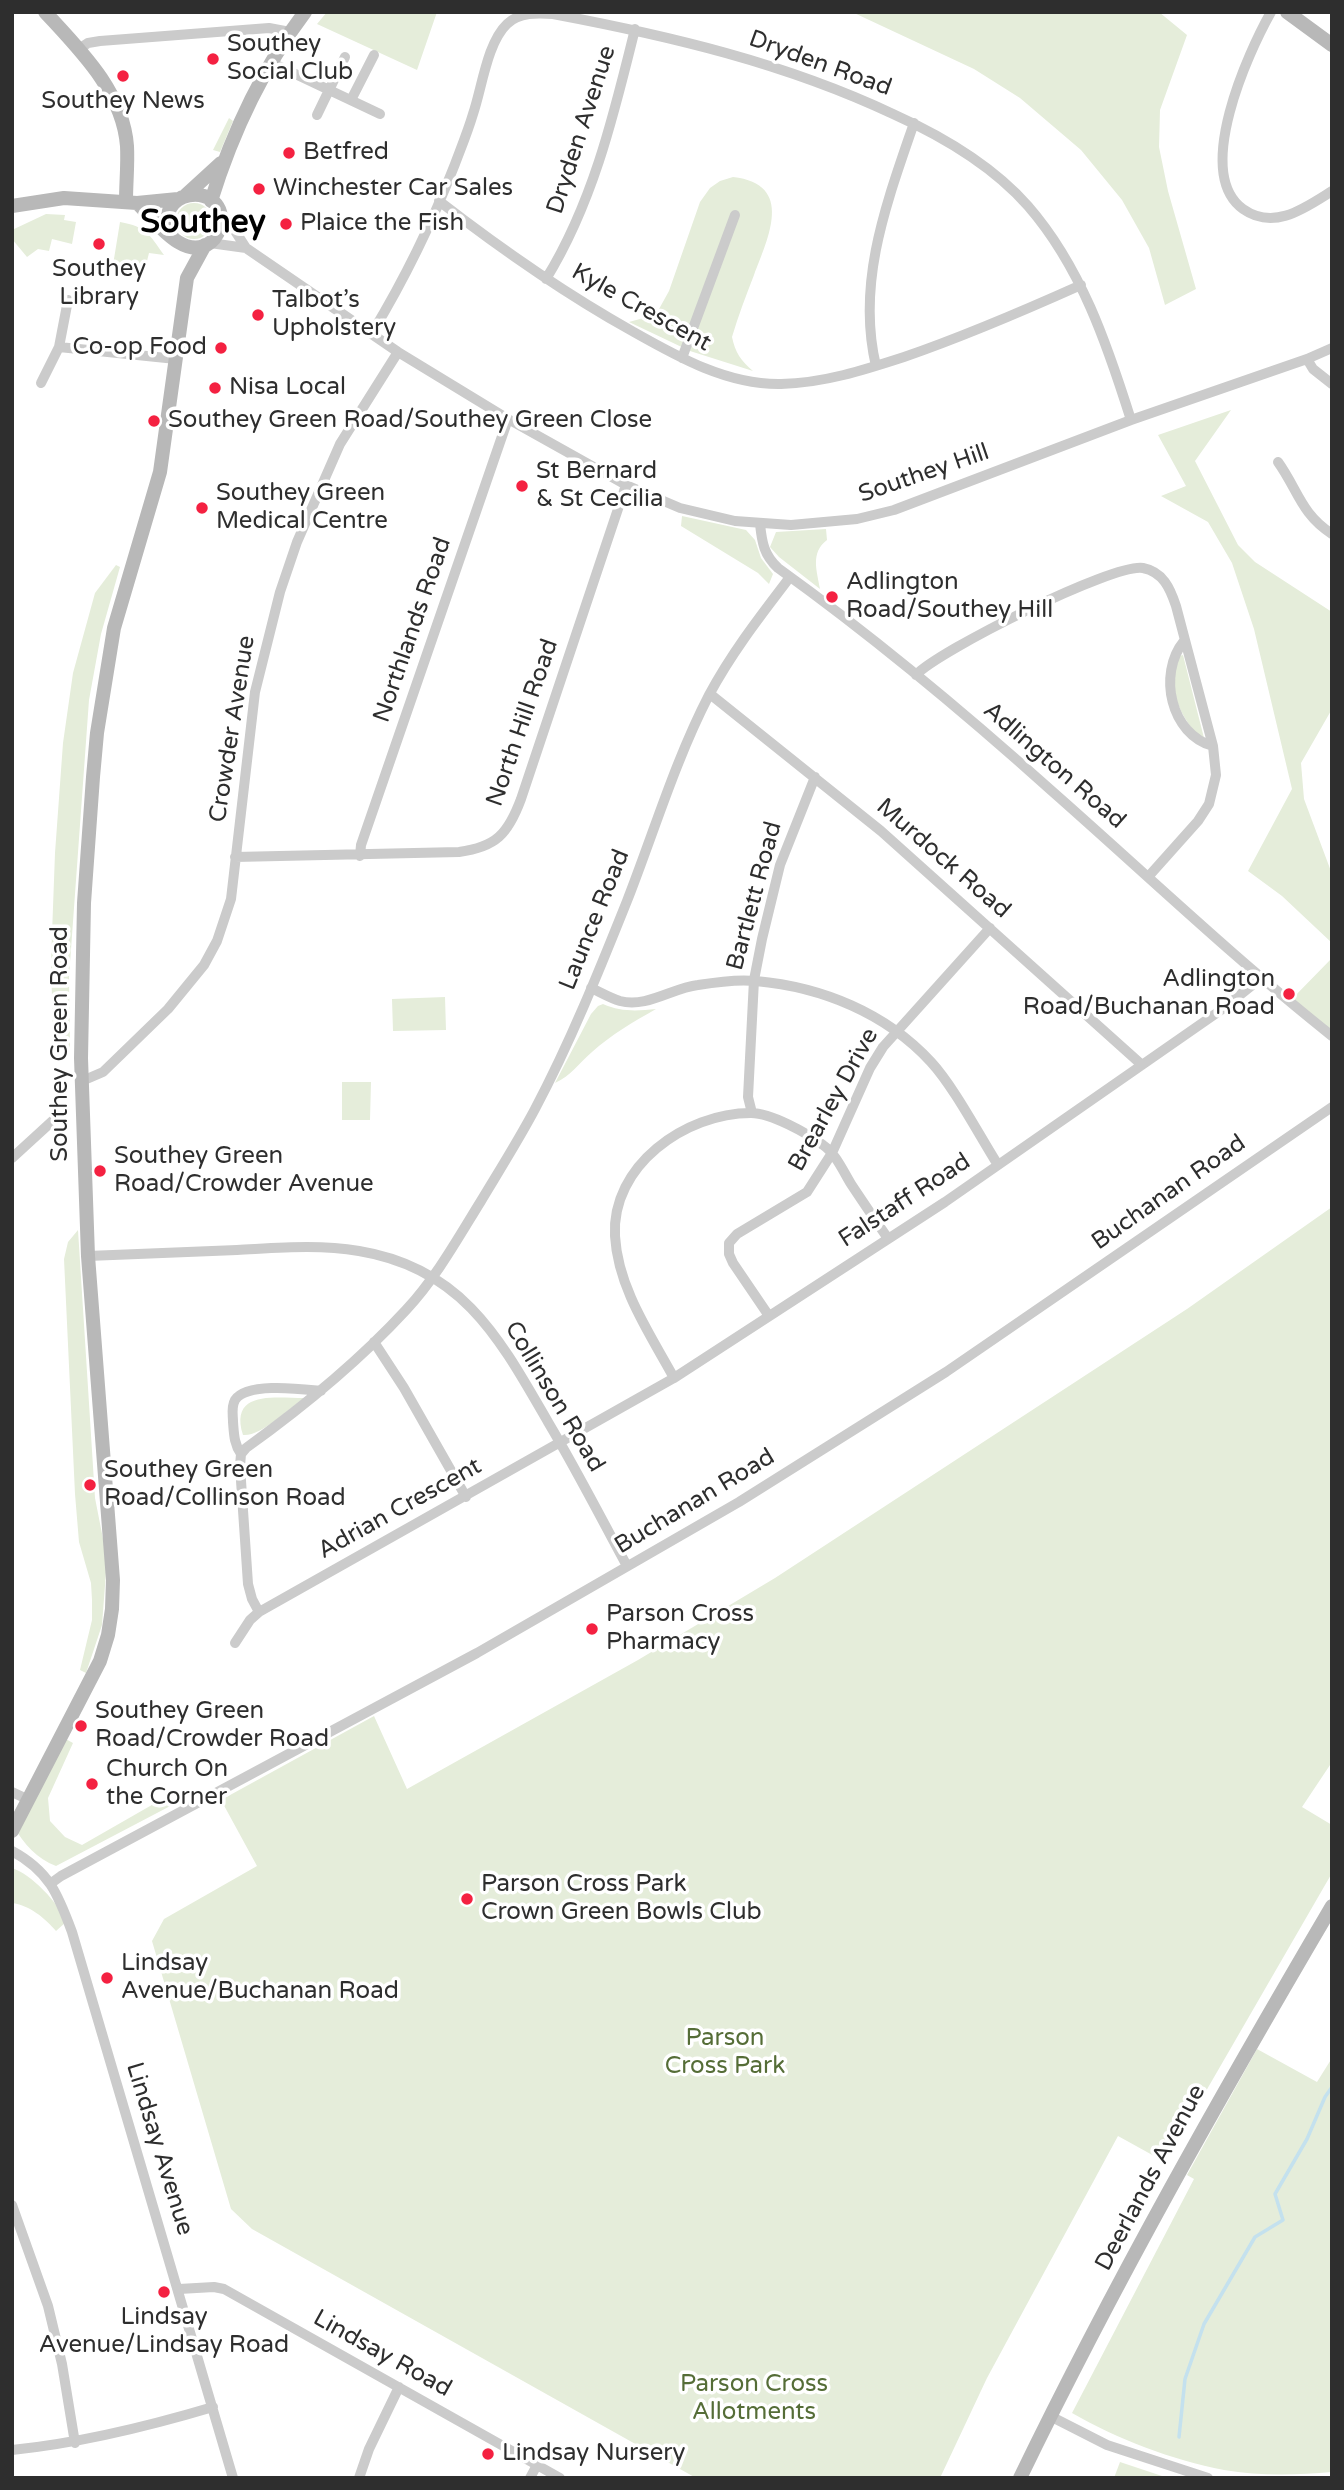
<!DOCTYPE html>
<meta charset="utf-8">
<style>
body{margin:0}
#map{position:relative;width:1344px;height:2490px;overflow:hidden;background:#fff;font-family:"Varela Round",sans-serif}
canvas{display:block}
.frame{position:absolute;inset:0;border:14px solid #2e2e2e;pointer-events:none}
</style>
<div id="map">
<canvas width="1344" height="2490"></canvas>
<div class="frame"></div>
</div>
<script>
const ctx = document.querySelector('canvas').getContext('2d');
ctx.lineJoin = 'round';
function fillPath(path, color) { ctx.fillStyle = color; ctx.fill(path, 'evenodd'); }
function trace(path, color, width, dash) { ctx.strokeStyle = color; ctx.lineWidth = width; ctx.lineCap = dash ? 'butt' : 'round'; ctx.setLineDash(dash || []); ctx.stroke(path); }
function drawText(font, color, halo, rows, align = 'center') {
  ctx.font = font + ' "Varela Round",sans-serif'; ctx.lineWidth = 7; ctx.setLineDash([]); ctx.textBaseline = 'middle'; ctx.strokeStyle = halo; ctx.fillStyle = color; for (const [text, x, y, turn = 0] of rows) {
    ctx.save(); ctx.translate(x, y); ctx.rotate((+turn || 0) * Math.PI / 180); ctx.textAlign = isNaN(turn) ? turn : align; if (halo) ctx.strokeText(text, 0, 0); ctx.fillText(text, 0, 0); ctx.restore();
  }
}
fillPath(new Path2D(`
 M327 12H437L417 70 317 24Z
 M852 12H1159L1187 35 1160 110 1159 147 1168 191 1196 289 1165 305 1149 248 1122 200 1081 150 1020 98 974 69Z
 M229 118 233 121 220 152 213 150Z
 M733 177C795 184 768 238 754 275 746 296 738 316 732 337 735 352 741 361 753 371L690 351 629 322 647 317 659 309 669 291 700 202 710 188 720 181Z
 M176 221a18 18 0 1 1 36 0a18 18 0 1 1-36 0Z
 M46 214 65 215 64 220 76 222 72 244 52 239 49 251 38 249 27 257 12 239V230Z
 M120 222C147 227 149 234 164 255L149 253 143 277 112 271Z
 M1231 410 1195 461 1238 545 1255 562 1332 612V709L1301 763 1304 799 1332 874V943L1282 896 1248 871 1292 789 1254 629 1232 563 1208 522 1161 496 1186 486 1158 435Z
 M682 516 746 530 755 540 761 558 773 574 769 584 758 573 681 526Z
 M826 529 827 540C810 553 817 571 820 589L779 557 770 547 776 532Z
 M116 565 120 567 101 634 89 700 69 977 70 1052 60 1055 53 1036 51 961 55 853 63 743 73 673 95 593Z
 M1183 655 1204 738 1200 740C1178 710 1168 694 1179 656Z
 M1332 958V1034L1290 1001Z
 M445 997 446 1030 393 1031 392 999Z
 M603 1004C621 1012 637 1011 656 1009 633 1022 611 1035 592 1052 579 1063 571 1076 555 1083L591 1014 598 1006Z
 M342 1082H371L370 1120H342Z
 M1332 1207V1762L1302 1807 1332 1825V1873L1165 2162 1118 2136 987 2378 940 2478H696L252 2229 231 2209 152 1941 164 1919 257 1866 221 1800 374 1716 407 1789 638 1660 775 1578 1187 1309Z
 M78 1230 95 1498 104 1544 106 1572 102 1625 86 1673 80 1670 92 1620V1600L91 1583 79 1542 75 1494 64 1259 68 1242Z
 M304 1398C290 1408 260 1437 243 1435 229 1390 275 1398 304 1398Z
 M62 1737 73 1743 48 1798 50 1821 65 1837 82 1845 171 1794 176 1803 56 1866C37 1859 24 1844 14 1827Z
 M12 1868C31 1874 59 1903 66 1922L56 1931C45 1918 29 1905 12 1903Z
 M1257 2049 1317 2082 1332 2058V2472C1297 2475 1259 2476 1224 2470 1172 2460 1117 2439 1072 2413L1194 2179 1187 2175Z
 M1120 2462 1168 2478H1114Z`), '#e5edda');
trace(new Path2D(`
 M1179 2437 1185 2379 1204 2324 1255 2237 1283 2220 1275 2194 1307 2139 1325 2097 1332 2087`), '#c4e1ee', 3.5);
trace(new Path2D(`
 M1271 12C1248 53 1193 173 1243 209 1274 231 1305 208 1332 191
 M79 49 88 43 100 41 269 28 290 32
 M270 62 380 114
 M351 100 374 55
 M317 115 345 57
 M439 201C501 249 564 293 632 331 678 357 727 385 781 384 824 383 864 370 904 357 965 336 1023 311 1081 285
 M220 211 230 223 246 248
 M210 243 246 248 398 352 508 419 626 485 680 508 735 521 791 525 857 519 894 510 1131 420 1307 359 1332 348
 M546 279C593 203 614 114 635 29
 M372 333C404 280 432 223 455 164 461 148 468 131 473 114 482 88 487 43 507 24 519 12 538 13 553 14 670 36 785 63 893 114 942 136 992 165 1028 206 1081 267 1107 344 1131 420
 M59 347 176 359
 M682 358 735 215
 M1307 359 1313 369 1332 384
 M876 366C856 282 887 202 914 123
 M41 383 59 347 68 300
 M1278 462C1298 490 1301 514 1332 534
 M760 524C762 543 764 555 778 568 874 637 965 713 1053 792 1146 874 1235 959 1332 1036
 M1184 641C1157 674 1171 735 1213 746
 M916 675C938 651 1113 563 1143 568 1163 572 1170 588 1176 606L1213 746 1216 775 1209 804 1198 821 1148 877
 M710 694 881 831 1142 1065
 M360 856 361 845 508 419
 M235 857 459 852C496 847 508 834 521 799L626 485
 M591 988C600 992 610 998 620 1001 647 1008 672 988 698 985 716 982 738 979 756 981 822 987 886 1013 931 1062 954 1087 979 1135 998 1165
 M82 1081 103 1072 168 1009 204 965 217 941 231 899 255 692 280 592 297 542 340 444 398 352
 M752 1113 748 1097 754 980 762 939 780 865 815 777
 M12 1158 59 1115
 M88 1256C137 1254 187 1252 237 1250 277 1248 318 1244 359 1251 463 1268 500 1339 548 1422 576 1469 601 1518 627 1566
 M769 1316 733 1263 729 1254V1243L737 1234 807 1192 832 1153 870 1068 883 1047 990 928
 M374 1342 404 1388 466 1497
 M674 1378C650 1334 618 1288 615 1236 611 1166 685 1113 751 1113 771 1113 807 1133 823 1145 836 1154 843 1171 851 1184 863 1202 875 1220 887 1237
 M241 1454C234 1444 234 1434 233 1422 233 1415 231 1407 235 1400 247 1382 301 1389 321 1391
 M259 1612 252 1599 248 1584 240 1466 241 1454 246 1448C303 1407 358 1362 406 1310 436 1278 458 1238 481 1201 499 1171 518 1141 535 1109 570 1043 599 971 627 901 654 832 675 761 709 695 732 652 761 615 790 577
 M235 1643 250 1620 259 1612 674 1378 945 1202 1221 1010 1261 978
 M12 1792 29 1800
 M12 1851C49 1871 58 1894 72 1932L233 2478
 M50 1884 61 1876 477 1653 739 1502 946 1372 1332 1107
 M12 2205 48 2306 62 2364 75 2443
 M179 2289 214 2287 224 2289 560 2478
 M1050 2416 1107 2445 1208 2478
 M12 2450C81 2443 146 2427 213 2407
 M359 2478 369 2449 399 2387
 M530 2478 537 2465`), '#cbcbcb', 10);
trace(new Path2D(`
 M45 12C80 50 123 92 127 146 128 164 126 183 126 201
 M1287 12 1332 45
 M186 195 221 163
 M211 201C232 133 262 69 305 12
 M137 203C155 220 184 263 211 242 216 238 220 230 221 223 224 179 149 189 172 236
 M12 206 64 198 137 203 178 199
 M12 1831 100 1661 108 1635 112 1609 113 1580 88 1256 81 1058 84 903 93 777 97 733 114 628 160 472 187 278 205 245
 M1020 2478C1115 2282 1222 2093 1332 1906`), '#b8b8b8', 14);
for (const [x, y, r, color] of [
 [213,59,7,"#f42141"],
 [123,76,7,"#f42141"],
 [289,153,7,"#f42141"],
 [259,189,7,"#f42141"],
 [286,224,7,"#f42141"],
 [99,244,7,"#f42141"],
 [258,315,7,"#f42141"],
 [221,348,7,"#f42141"],
 [215,388,7,"#f42141"],
 [154,421,7,"#f42141"],
 [522,486,7,"#f42141"],
 [202,508,7,"#f42141"],
 [832,597,7,"#f42141"],
 [1289,994,7,"#f42141"],
 [100,1171,7,"#f42141"],
 [90,1485,7,"#f42141"],
 [592,1629,7,"#f42141"],
 [81,1726,7,"#f42141"],
 [92,1784,7,"#f42141"],
 [467,1899,7,"#f42141"],
 [107,1978,7,"#f42141"],
 [164,2292,7,"#f42141"],
 [488,2454,7,"#f42141"]
]) { const dot = new Path2D(); dot.arc(x, y, r, 0, 2 * Math.PI); ctx.fillStyle = color; ctx.fill(dot); trace(dot, '#fff', 2.5); }
drawText('24px', '#2e2e2e', '#fff', [
 ["Southey",227,45],
 ["Social Club",227,73],
 ["Southey News",123,102,"center"],
 ["Betfred",303,153],
 ["Winchester Car Sales",273,189],
 ["Plaice the Fish",300,224],
 ["Southey",99,270,"center"],
 ["Library",99,298,"center"],
 ["Talbot’s",272,301],
 ["Upholstery",272,329],
 ["Co-op Food",207,348,"right"],
 ["Nisa Local",229,388],
 ["Southey Green Road/Southey Green Close",168,421],
 ["St Bernard",536,472],
 ["& St Cecilia",536,500],
 ["Southey Green",216,494],
 ["Medical Centre",216,522],
 ["Adlington",846,583],
 ["Road/Southey Hill",846,611],
 ["Adlington",1275,980,"right"],
 ["Road/Buchanan Road",1275,1008,"right"],
 ["Southey Green",114,1157],
 ["Road/Crowder Avenue",114,1185],
 ["Southey Green",104,1471],
 ["Road/Collinson Road",104,1499],
 ["Parson Cross",606,1615],
 ["Pharmacy",606,1643],
 ["Southey Green",95,1712],
 ["Road/Crowder Road",95,1740],
 ["Church On",106,1770],
 ["the Corner",106,1798],
 ["Parson Cross Park",481,1885],
 ["Crown Green Bowls Club",481,1913],
 ["Lindsay",121,1964],
 ["Avenue/Buchanan Road",121,1992],
 ["Lindsay",164,2318,"center"],
 ["Avenue/Lindsay Road",164,2346,"center"],
 ["Lindsay Nursery",502,2454]
], 'left');
drawText('24px', '#2e2e2e', '#fff', [
 ["Dryden Road",820,64,20],
 ["Dryden Avenue",582,130,-72],
 ["Kyle Crescent",641,308,29],
 ["Southey Hill",924,474,-19],
 ["Northlands Road",413,630,-71],
 ["North Hill Road",523,723,-71],
 ["Crowder Avenue",233,729,-81],
 ["Adlington Road",1054,766,41],
 ["Murdock Road",943,859,41],
 ["Bartlett Road",755,896,-75],
 ["Launce Road",595,920,-68],
 ["Southey Green Road",61,1044,-90],
 ["Brearley Drive",834,1100,-61],
 ["Buchanan Road",1169,1193,-35],
 ["Falstaff Road",905,1201,-33],
 ["Collinson Road",554,1397,59],
 ["Buchanan Road",695,1502,-31],
 ["Adrian Crescent",400,1509,-29],
 ["Lindsay Avenue",159,2149,73],
 ["Deerlands Avenue",1151,2178,-62],
 ["Lindsay Road",382,2354,29]
]);
drawText('24px', '#556d37', '#fff', [
 ["Parson",725,2039],
 ["Cross Park",725,2067],
 ["Parson Cross",754,2385],
 ["Allotments",754,2413]
]);
drawText('bold 32px', '#000', '#fff', [
 ["Southey",203,224]
]);
</script>
